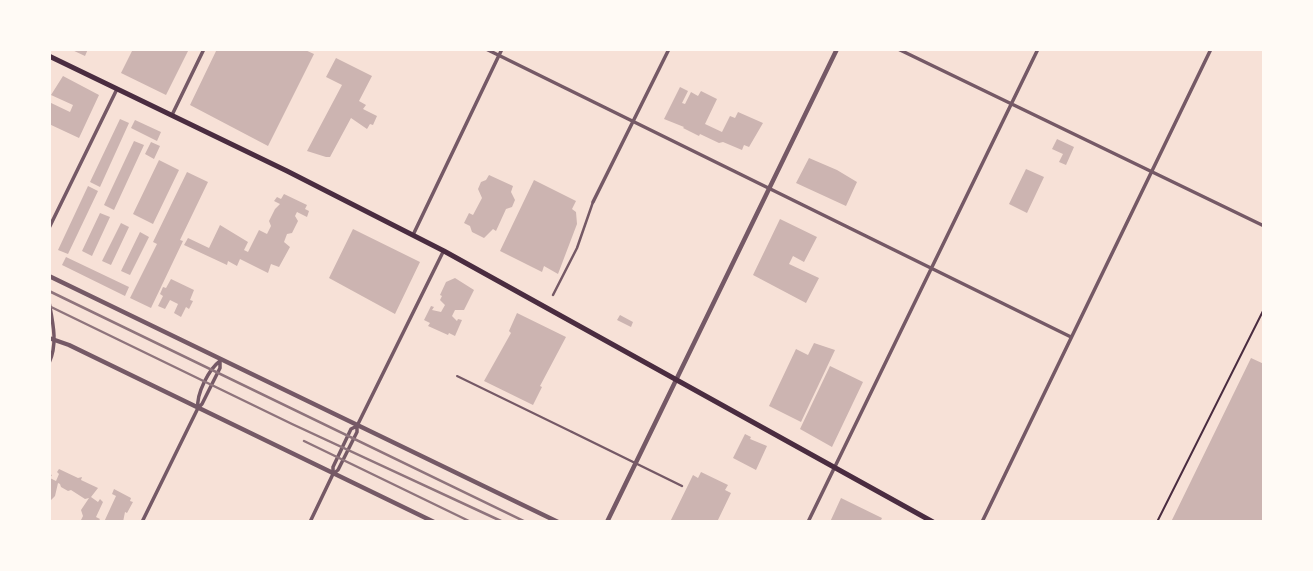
<!DOCTYPE html>
<style>
body{margin:0}
#map{position:relative;width:1313px;height:571px;overflow:hidden;background:#f7e1d7;font-family:"Titillium Web",sans-serif}
canvas{display:block}
.frame{position:absolute;inset:0;border:51px solid #fffaf5;pointer-events:none}
</style>
<div id="map">
<canvas width="1313" height="571"></canvas>
<div class="frame"></div>
</div>
<script>
const ctx = document.querySelector('canvas').getContext('2d');
ctx.lineJoin = 'round';
function fillPath(path, color) { ctx.fillStyle = color; ctx.fill(path, 'evenodd'); }
function trace(path, color, width, dash) { ctx.strokeStyle = color; ctx.lineWidth = width; ctx.lineCap = dash ? 'butt' : 'round'; ctx.setLineDash(dash || []); ctx.stroke(path); }
fillPath(new Path2D(`
 M70 49H88L85 56Z
 M133 49H189L166 95 121 73Z
 M217 49H303L314 54 268 146 190 105Z
 M336 58 372 76 359 101 366 105 363 109 377 116 373 125 370 124 367 129 351 118 330 157H326L307 151 342 85 326 77Z
 M63 76 99 95 79 138 49 124V102L70 112 73 105 51 95Z
 M680 87 688 91 682 103 685 104 691 92 698 96 701 91 717 99 705 124 722 132 730 116 735 118 738 112 763 123 749 147 744 145 742 150 723 142 719 143 700 134 699 136 683 128 684 127 664 119Z
 M120 119 129 123 100 187 90 182Z
 M135 120 161 132 157 141 131 128Z
 M1057 139 1074 147 1066 165 1059 162 1063 154 1052 149Z
 M134 141 144 145 114 210 104 205Z
 M151 142 160 146 154 159 145 154Z
 M809 158 837 170 857 182 846 206 796 183Z
 M159 160 179 170 153 224 133 214Z
 M1026 169 1044 177 1027 213 1009 204Z
 M187 172 208 182 180 240 183 241 151 308 130 298 157 244 153 242Z
 M489 175 513 186 511 192 515 200 512 207 506 209 496 231 493 229 484 238 472 232 470 226 464 223 469 213 473 215 482 198 478 189 481 182 486 180Z
 M534 180 576 201 572 209 576 212 577 224 558 274 544 266 542 272 500 251Z
 M88 186 98 191 68 254 58 250Z
 M284 194 307 205 305 209 309 211 307 217 297 212 295 216 298 221 292 233 287 234 284 242 290 247 279 267 271 264 268 273 240 259 237 266 228 261 227 265 184 245 188 238 209 248 220 225 248 242 244 250 248 252 259 230 267 234 271 226 269 221 275 209 280 204 274 201 277 197 281 199Z
 M100 213 110 217 92 256 82 251Z
 M780 219 817 237 804 262 793 256 789 264 819 278 806 303 753 275Z
 M121 223 129 227 111 265 102 261Z
 M353 229 420 262 395 314 329 278Z
 M140 232 149 237 130 275 121 271Z
 M66 257 129 287 125 296 62 265Z
 M455 278 474 290 464 310H455L452 316 457 321 458 319 462 320 455 336 449 333 448 335 428 326 430 323 424 320 431 306 434 307 432 310 441 312 445 305 440 300 442 296 440 295 446 282Z
 M171 279 194 290 190 300 193 301 189 309 186 307 181 317 174 313 178 304 170 300 165 309 158 306 163 296 160 294 163 287 166 288Z
 M517 313 566 337 540 386 542 387 533 405 484 381 511 333 509 331Z
 M620 315 633 322 631 327 617 320Z
 M814 343 835 350 801 422 769 406 796 349 808 355Z
 M1251 358 1264 364V522H1171Z
 M830 366 863 382 832 447 800 429Z
 M745 434 751 437 750 439 767 446 756 470 733 458Z
 M59 469 78 478 82 477 81 480 98 488 91 497 98 502 100 499 103 502 96 517 100 519 98 522H80L83 516 81 510 89 498 85 499 71 490 68 491 61 487 60 484 58 483 55 496 49 502V474L52 475 50 478 56 481 59 474 57 472Z
 M701 472 728 485 725 490 731 493 717 522H670L693 475 698 478Z
 M114 489 131 498 130 501 133 502 127 513 125 512 123 522H104L116 496 112 494Z
 M841 498 882 518 880 522H830Z`), '#ccb4b1');
trace(new Path2D(`
 M1157 522 1264 309`), '#4a2c40', 2);
trace(new Path2D(`
 M457 376 572 432`), '#755966', 2);
trace(new Path2D(`
 M553 295 577 248 593 202
 M572 432 682 486`), '#755966', 2.5);
trace(new Path2D(`
 M486 49 1071 337
 M898 49 1264 226
 M172 115 204 49
 M593 202 669 49
 M49 228 117 89
 M413 235 502 49
 M49 302C53 323 58 344 49 363
 M198 408C196 394 209 369 220 361
 M333 474V467L351 429 357 426
 M142 522 198 408 202 404 220 368V361
 M310 522 333 474 338 470 357 432V426L443 252
 M808 522 1038 49
 M982 522 1211 49`), '#755966', 3.5);
trace(new Path2D(`
 M49 276 558 522
 M49 338 69 345 434 522
 M607 522 837 49`), '#755966', 4.5);
trace(new Path2D(`
 M49 56 287 171 444 251 933 522`), '#4a2c40', 5);
trace(new Path2D(`
 M49 291 526 522
 M49 306 292 424 501 521
 M304 441 471 522`), '#8f747c', 2.5);
</script>
